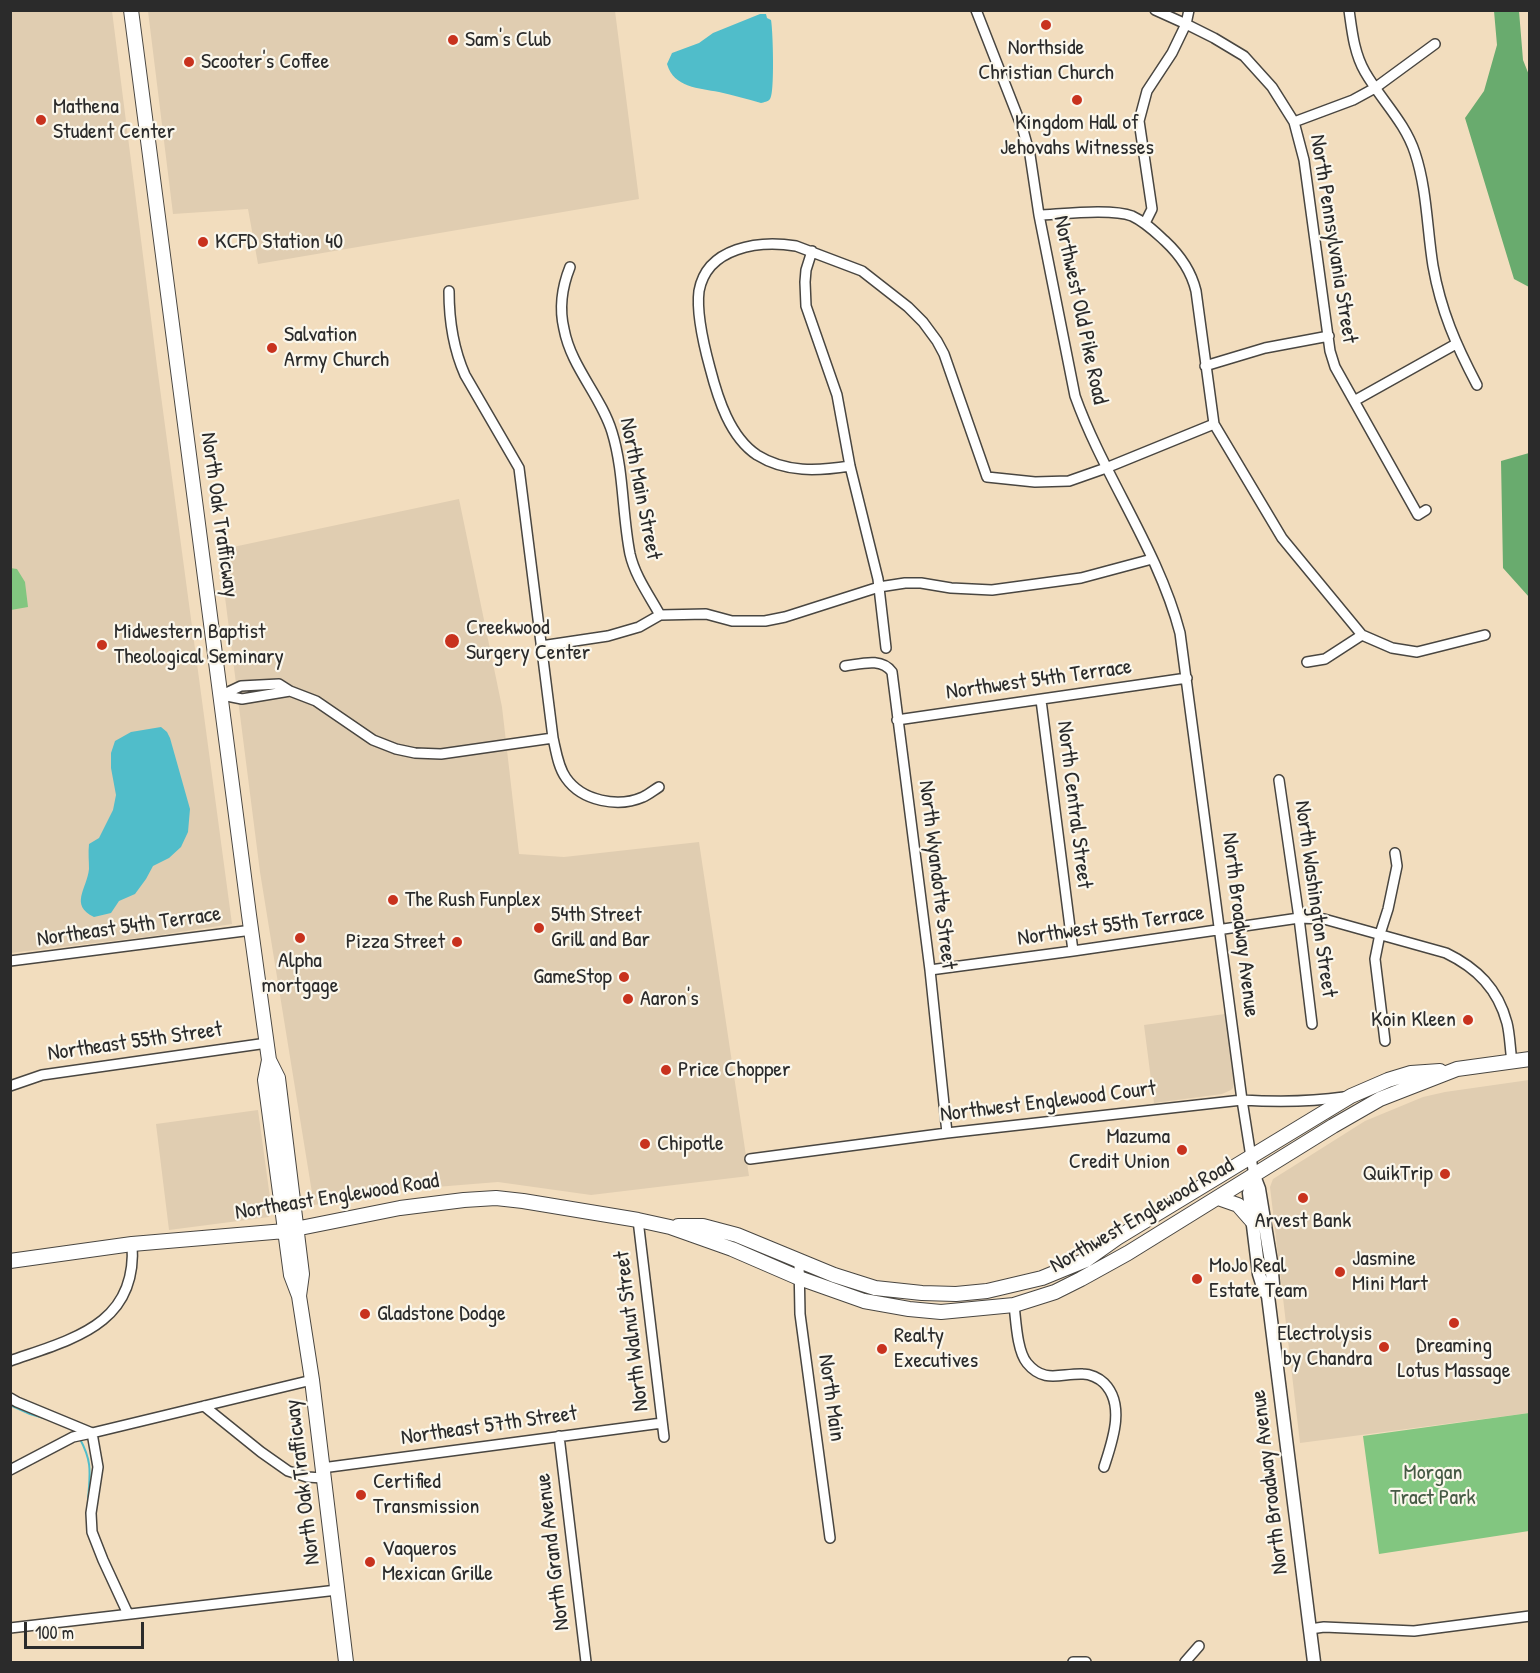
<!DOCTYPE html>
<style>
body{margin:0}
#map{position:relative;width:1540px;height:1673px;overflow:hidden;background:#f2ddbe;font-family:"Patrick Hand",sans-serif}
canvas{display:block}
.frame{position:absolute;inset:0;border:12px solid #2b2b2b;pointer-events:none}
.scale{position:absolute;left:24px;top:1622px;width:120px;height:27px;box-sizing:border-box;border:3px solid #2b2b2b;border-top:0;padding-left:8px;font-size:18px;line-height:21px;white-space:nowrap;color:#2b2b2b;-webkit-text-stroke:4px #fbf7ec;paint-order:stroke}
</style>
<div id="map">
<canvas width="1540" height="1673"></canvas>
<div class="frame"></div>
<div class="scale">100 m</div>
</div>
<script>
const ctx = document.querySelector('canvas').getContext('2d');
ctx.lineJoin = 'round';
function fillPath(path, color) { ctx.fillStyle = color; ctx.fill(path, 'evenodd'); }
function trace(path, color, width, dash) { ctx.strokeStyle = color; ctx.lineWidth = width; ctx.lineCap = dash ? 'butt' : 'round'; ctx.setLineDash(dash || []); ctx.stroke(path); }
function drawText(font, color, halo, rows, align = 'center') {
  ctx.font = font + ' "Patrick Hand",sans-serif'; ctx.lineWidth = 4.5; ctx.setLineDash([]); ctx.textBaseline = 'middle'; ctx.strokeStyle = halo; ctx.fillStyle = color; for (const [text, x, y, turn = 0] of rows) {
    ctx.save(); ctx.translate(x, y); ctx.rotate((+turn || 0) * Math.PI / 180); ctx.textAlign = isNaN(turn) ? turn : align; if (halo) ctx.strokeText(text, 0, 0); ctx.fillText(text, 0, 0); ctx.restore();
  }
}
fillPath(new Path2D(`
 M10 11H112L157 366 232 924 153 936 11 953Z
 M148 11H615L639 199 258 264 248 209 173 214Z
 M459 499 502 707 519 854 564 857 699 842 749 1176 591 1195 498 1182 411 1189 314 1205 260 872 219 550Z
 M1225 1014 1234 1084 1233 1088 1231 1090 1222 1094 1154 1103 1144 1025Z
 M1529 1080V1413L1300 1443 1270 1187 1273 1179 1365 1121 1423 1097 1445 1092Z
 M258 1110 271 1205 269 1217 169 1230 156 1124Z`), '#e0cdb1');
fillPath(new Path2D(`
 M10 568 17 569 25 582 28 607 11 610Z
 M1529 1413V1531L1379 1554 1363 1436Z`), '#82c680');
fillPath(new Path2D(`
 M1494 11H1519L1523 60 1529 75V287L1514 279 1465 118 1484 91 1497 45Z
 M1529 453H1530L1529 597 1503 568 1501 461Z`), '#69ab6e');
fillPath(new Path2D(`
 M760 14H766L767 18 771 20C773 29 775 95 770 99 768 102 764 102 761 103 747 99 733 95 719 92 699 88 674 88 667 64L672 53 699 43 713 33Z
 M161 727 167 732 170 738 190 809 188 832 181 847 169 858 153 866 146 879 135 894 119 901 111 913 94 917C69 905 87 889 89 869 89 861 88 853 89 844L99 838 113 810 116 795 111 768V753L115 741 131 732Z`), '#50bdca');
trace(new Path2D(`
 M10 1405 30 1414 47 1419
 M80 1439C94 1465 89 1476 88 1503
 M89 1535 99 1561`), '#50bdca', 2);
const minor = new Path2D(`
 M976 10 1023 130 1030 155 1039 215 1075 396C1104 477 1158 549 1180 633L1242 1100 1254 1176
 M1155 10 1186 24 1214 38 1244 56 1272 87 1294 122 1304 160 1330 351 1335 367 1418 515 1426 510
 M1349 10C1352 31 1354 53 1365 72 1381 100 1405 122 1415 153 1427 189 1427 229 1433 266 1441 311 1456 345 1477 385
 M1294 122 1353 100 1375 88 1435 44
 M1039 215C1062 214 1112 208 1132 216 1145 222 1154 231 1165 241 1180 255 1191 270 1196 291L1214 424 1282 538 1362 635 1392 648 1417 652 1485 635
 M1145 223 1152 209 1139 121 1147 91 1172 53 1186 24 1189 10
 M812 251 806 270 805 282 806 306 837 395 850 466 878 579 886 648
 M570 267C562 287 559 308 564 329 571 367 601 396 612 432 624 471 622 514 630 554 635 576 649 595 660 615
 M449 291C449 320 453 348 465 375L519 468 553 738C556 751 558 767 566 778 582 801 618 808 643 797 648 795 654 790 659 787
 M1205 366 1265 348 1329 336
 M1354 401 1456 344
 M850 466C818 471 786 473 757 455 730 437 718 399 710 368 704 346 696 314 699 291 707 247 759 240 796 246L862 271 908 307 923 322 937 341 944 354 987 477 1035 482 1069 481 1106 468 1214 424
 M541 646 608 636 639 627 660 615 706 614 732 621H765L785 617 879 587 905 583H921L951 588 992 590 1081 578 1152 559
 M1307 662 1325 659 1362 635
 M845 666C861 664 881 657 892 672L930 970 947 1133
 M222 695 241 686 279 684 290 691 316 701 373 740 396 749 415 753 441 754 553 738
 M222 695 242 699 290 691
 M1041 700 1073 951
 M897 720 1187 678
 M1279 780 1299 918 1312 1024
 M10 961 252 930
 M930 970 1073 951 1299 918 1324 919 1446 953C1477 968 1498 989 1507 1023 1510 1035 1510 1049 1512 1061
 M1385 1041 1375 959 1380 934 1388 909 1397 866 1395 853
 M10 1086 42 1075 267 1043
 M750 1159 947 1133 1242 1100C1276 1102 1310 1102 1344 1097
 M638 1220 664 1437
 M799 1262 800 1314 830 1538
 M1014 1305C1016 1321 1017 1351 1027 1363 1044 1384 1061 1373 1083 1374 1090 1374 1099 1378 1104 1383 1126 1405 1112 1442 1104 1467
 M10 1361C72 1339 138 1325 132 1244
 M10 1398 17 1402 92 1433 312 1380
 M204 1406 261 1452 288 1471 307 1477 323 1478
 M559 1436 586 1662
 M322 1468 662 1423
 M10 1470 73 1437 92 1433 98 1467 91 1513 92 1532 103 1560 128 1614
 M10 1628 337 1590
 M1310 1629 1324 1627 1414 1631 1530 1616
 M1073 1662H1086
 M1185 1662 1199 1646`);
const tertiary = new Path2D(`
 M1254 1176 1249 1193 1259 1274 1263 1287 1268 1296 1314 1662
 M1254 1176 1259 1189 1271 1262 1273 1284 1268 1296`);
const secondary = new Path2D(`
 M131 10 249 915 269 1060 278 1078 302 1274 299 1296
 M269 1060 265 1080 291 1275 299 1296 312 1380 346 1662
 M1218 1198 1238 1205 1253 1222
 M678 1226H703L737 1235 834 1275 875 1288 922 1293 956 1294 987 1291 1042 1278 1086 1260 1117 1238 1351 1096 1388 1080 1411 1073 1440 1071
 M10 1261 132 1244 285 1231 400 1208 464 1200 496 1198 523 1201 638 1220 670 1227 732 1249 799 1278 864 1301 909 1309 941 1312 1014 1305 1055 1292 1081 1279 1128 1253 1333 1126 1380 1099 1457 1069 1530 1059`);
trace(minor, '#494641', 12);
trace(tertiary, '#494641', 15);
trace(secondary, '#494641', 16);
trace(minor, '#fff', 9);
trace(tertiary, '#fff', 12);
trace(secondary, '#fff', 14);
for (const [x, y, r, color] of [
 [1046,25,6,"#c8321e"],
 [453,40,6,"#c8321e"],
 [189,62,6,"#c8321e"],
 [1077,100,6,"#c8321e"],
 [41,120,6,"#c8321e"],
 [203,242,6,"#c8321e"],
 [272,348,6,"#c8321e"],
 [452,641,8,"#c8321e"],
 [102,645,6,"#c8321e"],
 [393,900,6,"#c8321e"],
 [539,928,6,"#c8321e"],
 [300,938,6,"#c8321e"],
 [457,942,6,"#c8321e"],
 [624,977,6,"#c8321e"],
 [628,999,6,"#c8321e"],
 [1468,1020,6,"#c8321e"],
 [666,1070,6,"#c8321e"],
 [645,1144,6,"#c8321e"],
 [1182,1150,6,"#c8321e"],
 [1445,1174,6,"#c8321e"],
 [1303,1198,6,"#c8321e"],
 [1340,1272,6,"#c8321e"],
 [1197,1279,6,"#c8321e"],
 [365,1314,6,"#c8321e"],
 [1454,1323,6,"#c8321e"],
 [1384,1347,6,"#c8321e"],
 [882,1349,6,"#c8321e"],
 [361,1495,6,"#c8321e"],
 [370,1562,6,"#c8321e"]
]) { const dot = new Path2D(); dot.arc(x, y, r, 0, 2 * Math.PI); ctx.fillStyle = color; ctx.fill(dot); trace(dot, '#fbf7ec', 2); }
drawText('22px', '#2b2b2b', '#fbf7ec', [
 ["Sam's Club",465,40],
 ["Northside",1046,48,"center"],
 ["Christian Church",1046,73,"center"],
 ["Scooter's Coffee",201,62],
 ["Mathena",53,107],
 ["Student Center",53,132],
 ["Kingdom Hall of",1077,123,"center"],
 ["Jehovahs Witnesses",1077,148,"center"],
 ["KCFD Station 40",215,242],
 ["Salvation",284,335],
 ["Army Church",284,360],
 ["Creekwood",466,628],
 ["Surgery Center",466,653],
 ["Midwestern Baptist",114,632],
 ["Theological Seminary",114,657],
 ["The Rush Funplex",405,900],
 ["54th Street",551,915],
 ["Grill and Bar",551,940],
 ["Pizza Street",445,942,"right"],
 ["Alpha",300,961,"center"],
 ["mortgage",300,986,"center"],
 ["GameStop",612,977,"right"],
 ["Aaron's",640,999],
 ["Koin Kleen",1456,1020,"right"],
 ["Price Chopper",678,1070],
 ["Mazuma",1170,1137,"right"],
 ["Credit Union",1170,1162,"right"],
 ["Chipotle",657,1144],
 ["QuikTrip",1433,1174,"right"],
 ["Arvest Bank",1303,1221,"center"],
 ["Jasmine",1352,1259],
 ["Mini Mart",1352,1284],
 ["MoJo Real",1209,1266],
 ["Estate Team",1209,1291],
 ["Gladstone Dodge",377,1314],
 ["Electrolysis",1372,1334,"right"],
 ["by Chandra",1372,1359,"right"],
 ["Realty",894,1336],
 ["Executives",894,1361],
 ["Dreaming",1454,1346,"center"],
 ["Lotus Massage",1454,1371,"center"],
 ["Certified",373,1482],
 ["Transmission",373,1507],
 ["Vaqueros",382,1549],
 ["Mexican Grille",382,1574]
], 'left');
drawText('22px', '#2b2b2b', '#fbf7ec', [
 ["North Pennsylvania Street",1333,239,81],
 ["Northwest Old Pike Road",1080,310,78],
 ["North Main Street",640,489,79],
 ["North Oak Trafficway",219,515,82],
 ["Northwest 54th Terrace",1039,680,-8],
 ["North Central Street",1074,805,83],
 ["North Wyandotte Street",937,875,83],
 ["North Washington Street",1315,899,82],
 ["North Broadway Avenue",1240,925,83],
 ["Northwest 55th Terrace",1111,926,-8],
 ["Northeast 54th Terrace",129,927,-8],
 ["Northeast 55th Street",135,1042,-8],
 ["Northwest Englewood Court",1048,1102,-7],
 ["Northeast Englewood Road",337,1197,-9],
 ["Northwest Englewood Road",1142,1216,-30],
 ["North Walnut Street",632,1331,-97],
 ["North Main",831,1398,82],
 ["Northeast 57th Street",489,1426,-8],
 ["North Oak Trafficway",303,1482,-97],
 ["North Broadway Avenue",1270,1482,-97],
 ["North Grand Avenue",553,1552,-97]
]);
drawText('22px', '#455a44', '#fbf7ec', [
 ["Morgan",1433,1473],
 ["Tract Park",1433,1498]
]);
</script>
